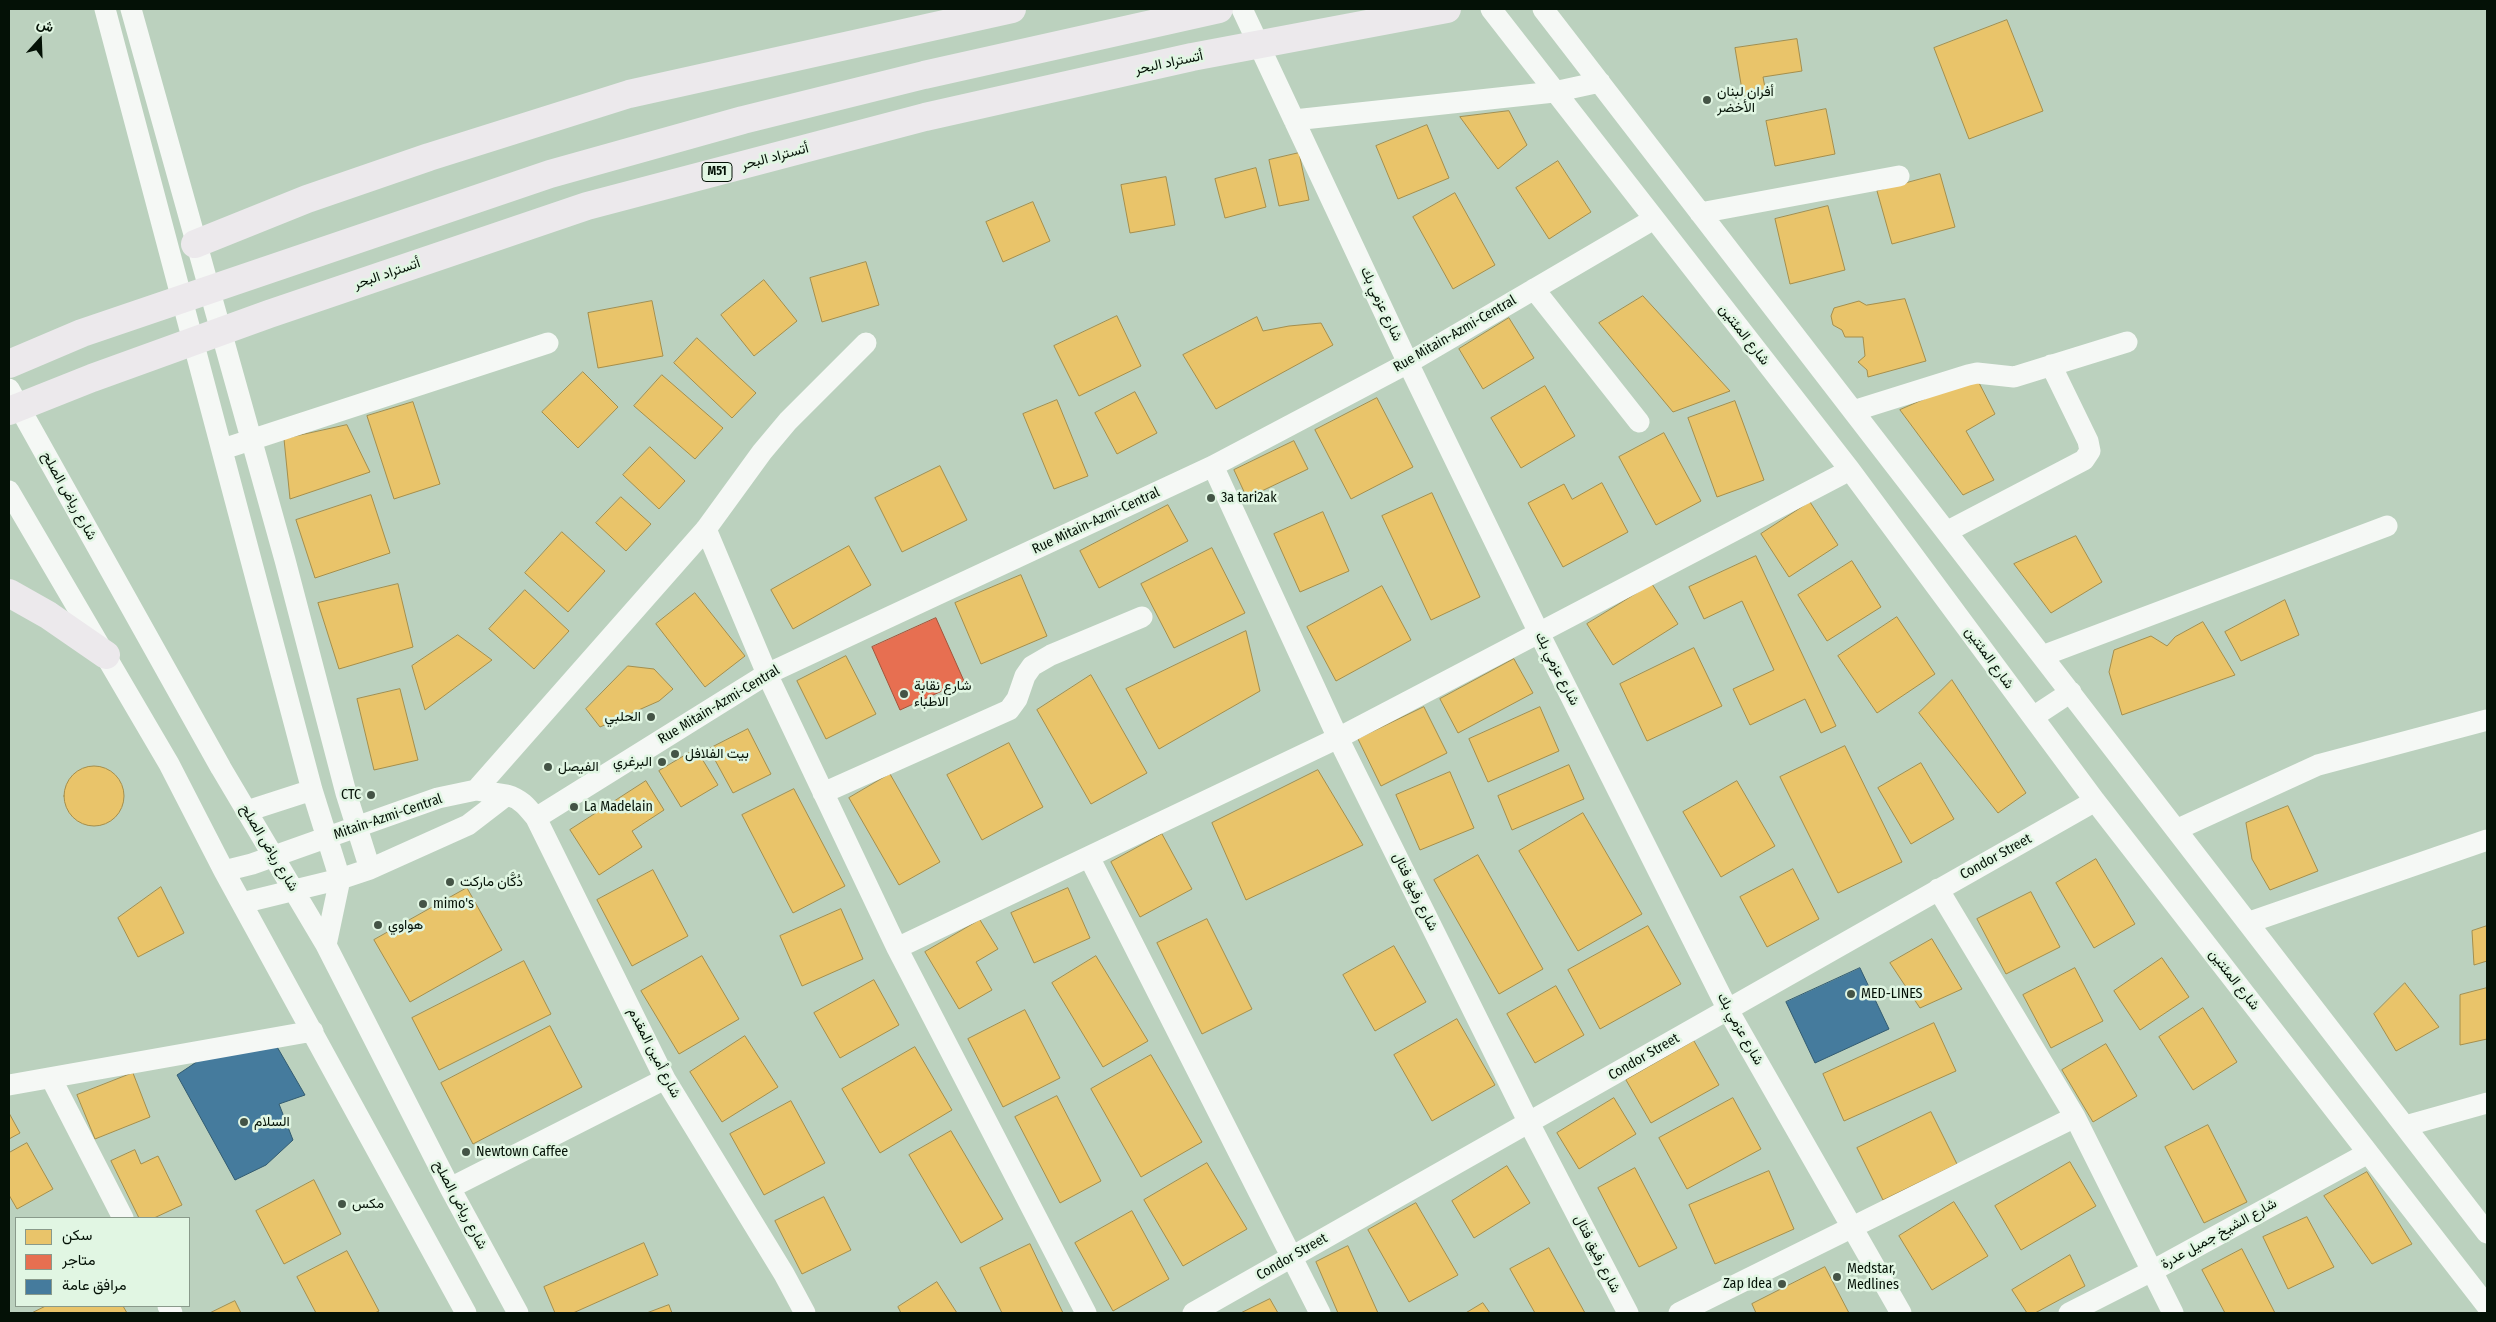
<!DOCTYPE html>
<meta charset="utf-8">
<style>
body{margin:0}
#map{position:relative;width:2496px;height:1322px;overflow:hidden;background:#bbd1be;font-family:"Fira Sans Condensed",Vazirmatn,sans-serif}
canvas{display:block}
.frame{position:absolute;inset:0;border:10px solid #041106;pointer-events:none}
.legend{position:absolute;left:15px;top:1217px;width:175px;height:90px;box-sizing:border-box;background:#e1f6e3;border:1px solid #899a8b;margin:0;padding:6px 9px;list-style:none;font-size:15px;color:#041106}
.legend li{display:flex;align-items:center;gap:10px;height:25px}
.legend b{width:25px;border:1px solid #899a8b}
.north{position:absolute;left:15px;top:15px;width:50px;height:50px;-webkit-text-stroke:4px #e1f6e3;paint-order:stroke;rotate:20deg;font-size:14px;font-weight:700;line-height:20px;text-align:center;color:#041106}
.north::after{content:'';display:block;margin:auto;width:18px;height:22px;background:#041106;clip-path:polygon(50% 0,100% 100%,50% 72%,0 100%)}
</style>
<div id="map">
<canvas width="2496" height="1322"></canvas>
<div class="frame"></div>
<ul class="legend">
<li><b style="height:14px;background:#e9c46a"></b>سكن</li>
<li><b style="height:14px;background:#e76f51"></b>متاجر</li>
<li><b style="height:14px;background:#457b9d"></b>مرافق عامة</li>
</ul>
<div class="north">ش</div>
</div>
<script>
const ctx = document.querySelector('canvas').getContext('2d');
ctx.lineJoin = 'round';
function fillPath(path, color) { ctx.fillStyle = color; ctx.fill(path, 'evenodd'); }
function trace(path, color, width, dash) { ctx.strokeStyle = color; ctx.lineWidth = width; ctx.lineCap = dash ? 'butt' : 'round'; ctx.setLineDash(dash || []); ctx.stroke(path); }
function drawText(font, color, halo, rows, align = 'center') {
  ctx.font = font + ' "Fira Sans Condensed",Vazirmatn,sans-serif'; ctx.lineWidth = 5; ctx.setLineDash([]); ctx.textBaseline = 'middle'; ctx.strokeStyle = halo; ctx.fillStyle = color; for (const [text, x, y, turn = 0] of rows) {
    ctx.save(); ctx.translate(x, y); ctx.rotate((+turn || 0) * Math.PI / 180); ctx.textAlign = isNaN(turn) ? turn : align; if (halo) ctx.strokeText(text, 0, 0); ctx.fillText(text, 0, 0); ctx.restore();
  }
}
const homes = new Path2D(`
 M2007 20 2043 111 1969 139 1934 48Z
 M1797 39 1802 71 1763 77 1766 93 1743 96 1735 48Z
 M1826 109 1835 154 1775 166 1766 121Z
 M1509 111 1527 145 1498 169 1460 117Z
 M1427 125 1449 178 1398 199 1376 146Z
 M1299 153 1309 200 1279 206 1269 160Z
 M1558 161 1591 212 1549 239 1516 188Z
 M1256 168 1266 207 1225 218 1215 179Z
 M1940 174 1955 227 1892 244 1877 191Z
 M1166 177 1175 225 1130 233 1121 185Z
 M1455 193 1495 265 1453 289 1413 217Z
 M1033 202 1050 241 1003 262 986 222Z
 M1828 206 1845 270 1790 284 1775 219Z
 M866 262 879 305 822 322 810 278Z
 M764 280 797 321 754 356 721 315Z
 M1643 296 1730 391 1673 412 1599 323Z
 M1905 299 1926 361 1868 377 1867 370 1858 362 1865 356 1863 337H1845L1842 330 1833 325 1831 316 1834 308 1859 301 1866 305Z
 M652 301 663 356 598 368 588 313Z
 M1117 316 1141 366 1079 396 1054 346Z
 M1257 317 1263 331 1289 326 1321 323 1333 345 1216 409 1183 355Z
 M1509 318 1534 358 1483 389 1459 349Z
 M697 338 756 393 732 418 674 363Z
 M583 372 618 407 578 448 542 412Z
 M662 375 723 428 695 459 634 406Z
 M1976 377 1995 414 1966 431 1994 480 1963 495 1900 410Z
 M1545 386 1575 436 1521 468 1491 418Z
 M1135 392 1157 433 1117 454 1095 413Z
 M1377 398 1413 467 1351 499 1315 430Z
 M1057 400 1088 476 1054 489 1023 414Z
 M1735 401 1764 480 1717 497 1688 418Z
 M413 402 440 484 394 499 367 416Z
 M347 425 370 472 290 499 284 439Z
 M1664 433 1701 501 1656 525 1619 457Z
 M1294 441 1308 469 1247 498 1234 470Z
 M650 447 685 481 659 509 623 475Z
 M940 466 967 520 902 552 875 498Z
 M1602 483 1628 532 1563 567 1528 503 1564 484 1572 499Z
 M1432 493 1480 597 1431 620 1382 516Z
 M371 495 390 553 315 578 296 520Z
 M621 497 651 524 626 551 596 523Z
 M1810 502 1838 545 1789 577 1761 534Z
 M1168 505 1188 541 1099 588 1080 551Z
 M1323 512 1349 571 1300 592 1274 534Z
 M562 532 605 571 568 612 525 573Z
 M2076 536 2102 582 2051 613 2014 564Z
 M849 546 871 585 793 629 771 590Z
 M1212 548 1245 613 1174 648 1141 584Z
 M1756 556 1836 726 1821 733 1805 699 1750 725 1733 689 1774 670 1742 601 1704 619 1689 587Z
 M1852 561 1881 607 1827 641 1798 595Z
 M1021 575 1047 636 981 664 955 603Z
 M398 584 413 647 339 669 318 603Z
 M1652 584 1678 624 1613 665 1587 624Z
 M1382 586 1411 640 1336 681 1307 627Z
 M525 590 569 631 534 669 489 629Z
 M695 593 745 656 705 687 656 624Z
 M2285 600 2299 635 2241 661 2225 632Z
 M1897 617 1935 674 1877 713 1838 656Z
 M2203 622 2235 675 2122 715 2109 672 2114 650 2151 636 2167 646 2175 637Z
 M1246 631 1260 691 1159 749 1126 689Z
 M458 635 492 660 425 710 412 666Z
 M1694 648 1722 706 1647 741 1620 684Z
 M846 656 876 714 826 739 797 681Z
 M1514 659 1533 693 1458 733 1440 699Z
 M628 666 654 669 673 689 659 701 600 727 586 709Z
 M1091 675 1147 773 1091 804 1037 710Z
 M1952 680 2026 793 1998 813 1919 713Z
 M400 689 418 760 374 770 357 699Z
 M1424 707 1447 753 1381 786 1358 739Z
 M1540 707 1559 751 1488 782 1469 739Z
 M748 729 771 774 733 793 709 749Z
 M1009 743 1043 807 982 840 947 775Z
 M1845 746 1902 862 1838 893 1780 777Z
 M696 749 718 785 681 807 659 771Z
 M1921 763 1954 819 1911 844 1878 788Z
 M1569 765 1584 799 1512 830 1498 796Z
 M64 796a30 30 0 1 1 60 0a30 30 0 1 1-60 0Z
 M1318 770 1363 845 1246 900 1212 823Z
 M1450 772 1474 828 1420 850 1396 795Z
 M890 774 940 862 899 885 849 798Z
 M646 781 664 810 632 831 642 847 599 875 570 830Z
 M1737 781 1775 846 1721 877 1683 812Z
 M794 789 845 886 793 913 742 815Z
 M2288 806 2318 871 2270 890 2252 859 2246 823Z
 M1583 813 1642 914 1578 951 1519 851Z
 M1162 834 1192 889 1140 917 1111 862Z
 M1478 855 1543 969 1499 994 1434 880Z
 M2096 859 2135 924 2094 948 2056 883Z
 M1793 869 1819 919 1767 947 1740 897Z
 M653 870 688 936 632 966 597 900Z
 M161 887 184 933 138 957 118 918Z
 M467 888 502 950 410 1002 374 940Z
 M1068 888 1090 938 1034 963 1011 913Z
 M2031 892 2060 947 2006 974 1977 919Z
 M841 909 863 959 802 986 780 936Z
 M1207 919 1252 1009 1202 1034 1157 943Z
 M980 920 998 949 976 962 992 990 959 1009 925 952Z
 M1648 926 1681 984 1600 1029 1568 970Z
 M2487 926V961L2474 965 2472 931Z
 M1932 939 1962 989 1920 1008 1890 963Z
 M1394 946 1426 1002 1375 1031 1343 975Z
 M702 956 739 1019 679 1054 641 991Z
 M1096 956 1148 1041 1103 1067 1052 983Z
 M2162 958 2189 997 2140 1030 2114 991Z
 M524 961 551 1014 439 1070 412 1018Z
 M2075 968 2103 1021 2051 1048 2023 995Z
 M874 980 899 1025 840 1058 814 1013Z
 M2405 983 2439 1027 2396 1051 2374 1014Z
 M1556 986 1584 1035 1535 1063 1507 1014Z
 M2487 988V1039L2460 1045V995Z
 M2203 1008 2237 1062 2193 1090 2159 1037Z
 M1025 1010 1060 1078 1003 1107 968 1039Z
 M1457 1019 1495 1085 1432 1121 1394 1055Z
 M1934 1023 1956 1071 1844 1121 1823 1074Z
 M550 1026 582 1087 473 1144 441 1083Z
 M745 1036 778 1087 722 1122 690 1072Z
 M1694 1041 1719 1085 1651 1123 1626 1080Z
 M2106 1044 2137 1096 2093 1122 2062 1070Z
 M915 1047 952 1110 880 1153 842 1089Z
 M1151 1055 1202 1142 1141 1177 1091 1089Z
 M133 1073 150 1117 95 1139 77 1095Z
 M1057 1096 1101 1181 1060 1203 1015 1117Z
 M1614 1098 1636 1134 1579 1169 1557 1133Z
 M1733 1098 1761 1149 1687 1189 1659 1138Z
 M791 1101 825 1163 764 1195 730 1134Z
 M1931 1112 1957 1164 1883 1200 1857 1148Z
 M9 1113 20 1133 9 1139Z
 M2208 1125 2247 1202 2204 1223 2165 1147Z
 M951 1131 1003 1219 961 1243 909 1155Z
 M27 1143 53 1189 17 1209 9 1195V1153Z
 M135 1150 141 1164 158 1156 182 1205 154 1218H139L111 1161Z
 M2070 1162 2096 1206 2021 1250 1995 1206Z
 M1207 1163 1247 1229 1183 1266 1144 1200Z
 M1507 1166 1530 1203 1474 1238 1452 1201Z
 M1635 1168 1677 1248 1639 1267 1598 1188Z
 M1769 1171 1794 1229 1715 1264 1689 1205Z
 M2367 1172 2412 1244 2372 1264 2324 1196Z
 M314 1180 341 1234 284 1264 256 1211Z
 M824 1197 851 1250 802 1274 775 1221Z
 M1954 1202 1988 1256 1932 1290 1899 1236Z
 M1416 1203 1458 1275 1409 1302 1368 1230Z
 M1132 1211 1169 1279 1113 1311 1075 1243Z
 M2307 1217 2334 1267 2288 1289 2263 1237Z
 M644 1243 658 1275 573 1313H555L544 1287Z
 M1030 1244 1063 1313H1002L980 1268Z
 M1348 1246 1378 1313H1338L1316 1262Z
 M1549 1248 1585 1313H1535L1510 1269Z
 M2242 1249 2275 1313H2225L2202 1270Z
 M347 1251 379 1311 375 1313H316L297 1277Z
 M2070 1255 2085 1286 2035 1313H2027L2012 1290Z
 M1825 1267 1849 1313H1756L1752 1304Z
 M937 1282 957 1313H901L898 1307Z
 M1270 1299 1278 1313H1241Z
 M235 1301 241 1313H210Z
 M1483 1303 1490 1313H1466Z
 M669 1305 672 1313H647Z
 M46 1306H123L127 1313H32Z`);
fillPath(homes, '#e9c46a');
trace(homes, '#a48e4c', 1);
const shops = new Path2D(`
 M936 618 964 681 900 710 872 647Z`);
fillPath(shops, '#e76f51');
trace(shops, '#a3533a', 1);
const public = new Path2D(`
 M1860 968 1889 1029 1815 1063 1786 1002Z
 M276 1045 305 1095 279 1104 293 1140 266 1165 235 1180 177 1075 204 1057Z`);
fillPath(public, '#457b9d');
trace(public, '#325b70', 1);
trace(new Path2D(`
 M105 9 312 790 340 879 326 945
 M131 9 285 560 346 793 370 869
 M1242 9 1408 363 1539 633 1728 1010 1901 1313
 M1491 9 1850 470 2095 801 2487 1306
 M1543 9C1860 415 2172 825 2487 1233
 M1294 120 1554 92 1600 82
 M1700 213 1899 176
 M1534 289 1639 422
 M9 389 221 768 326 945 450 1188 518 1313
 M1853 411 1968 375 1977 373 2014 377 2127 342
 M223 449 548 343
 M1213 466 1338 738 1529 1123 1628 1313
 M9 491 169 764 224 871 466 1313
 M706 529 767 674 897 948 1086 1313
 M1946 532 2084 460 2090 451 2088 441 2051 365
 M2042 656 2387 526
 M2033 717 2071 692
 M476 790 706 529 762 452 788 421 866 343
 M823 793 1009 710 1017 699 1025 676 1032 666 1051 655 1142 617
 M507 795C521 799 527 807 536 818L665 1079 784 1274 805 1313
 M247 811 312 790
 M536 818 767 674 1213 466 1408 363 1654 219
 M2178 829 2318 765 2487 720
 M1089 857 1320 1313
 M224 871 252 864 438 798 476 790 507 795 468 825 370 869 340 879 242 903
 M1938 889 2075 1117 2173 1313
 M2250 922 2487 840
 M897 948 1338 738 1850 470
 M51 1078 123 1218
 M9 1085 313 1031
 M2405 1126 2487 1103
 M450 1188 665 1079
 M168 1306 172 1313
 M1193 1313 2095 801
 M1679 1313 2075 1117
 M2069 1313 2152 1271 2368 1153`), '#f5f8f5', 21);
trace(new Path2D(`
 M195 244 307 199 429 157 629 94 1012 9
 M9 364 82 333 550 174 743 120 924 75 1219 9
 M9 411 92 378 269 314 587 206 925 117 1192 57 1447 9
 M9 593 48 615 106 655`), '#ece9ec', 28);
for (const [x, y, r, color] of [
 [1707,100,5,"#445446"],
 [1211,498,5,"#445446"],
 [904,694,5,"#445446"],
 [651,717,5,"#445446"],
 [675,754,5,"#445446"],
 [662,762,5,"#445446"],
 [548,767,5,"#445446"],
 [371,795,5,"#445446"],
 [574,807,5,"#445446"],
 [450,882,5,"#445446"],
 [423,904,5,"#445446"],
 [378,925,5,"#445446"],
 [1851,994,5,"#445446"],
 [244,1122,5,"#445446"],
 [466,1152,5,"#445446"],
 [342,1204,5,"#445446"],
 [1837,1277,5,"#445446"],
 [1782,1284,5,"#445446"]
]) { const dot = new Path2D(); dot.arc(x, y, r, 0, 2 * Math.PI); ctx.fillStyle = color; ctx.fill(dot); trace(dot, '#e1f6e3', 2); }
for (const [x, y, w] of [
 [717,172,30]
]) { const box = new Path2D(); box.roundRect(x - w / 2, y - 9.5, w, 19, 4); ctx.fillStyle = '#e1f6e3'; ctx.fill(box); trace(box, '#041106', 1); }
drawText('bold 12px', '#041106', null, [
 ["M51",717,172]
]);
drawText('14px', '#041106', '#e1f6e3', [
 ["أتستراد البحر",1169,63,-12],
 ["أتستراد البحر",775,157,-15],
 ["أتستراد البحر",387,274,-19],
 ["شارع عزمي بك",1381,304,65],
 ["Rue Mitain-Azmi-Central",1455,334,-30],
 ["شارع المئتين",1744,335,52],
 ["شارع رياض الصلح",69,496,61],
 ["Rue Mitain-Azmi-Central",1096,521,-25],
 ["شارع المئتين",1989,658,54],
 ["شارع عزمي بك",1557,669,63],
 ["Rue Mitain-Azmi-Central",719,705,-31],
 ["Mitain-Azmi-Central",388,817,-19],
 ["شارع رياض الصلح",269,848,59],
 ["Condor Street",1996,857,-29],
 ["شارع رفيق فتال",1415,892,64],
 ["شارع المئتين",2234,980,52],
 ["شارع عزمي بك",1740,1029,61],
 ["شارع أمين المقدم",654,1053,63],
 ["Condor Street",1644,1057,-30],
 ["شارع رياض الصلح",460,1205,62],
 ["شارع الشيخ جميل عدرة",2219,1234,-29],
 ["شارع رفيق فتال",1597,1254,63],
 ["Condor Street",1292,1257,-30]
]);
drawText('14px', '#041106', '#e1f6e3', [
 ["أفران لبنان",1717,92],
 ["الأخضر",1717,108],
 ["3a tari2ak",1221,498],
 ["شارع نقابة",914,686],
 ["الاطباء",914,702],
 ["الحلبي",641,717,"right"],
 ["بيت الفلافل",685,754],
 ["البرغري",652,762,"right"],
 ["الفيصل",558,767],
 ["CTC",361,795,"right"],
 ["La Madelain",584,807],
 ["دُكَّان ماركت",460,882],
 ["mimo's",433,904],
 ["هواوي",388,925],
 ["MED-LINES",1861,994],
 ["السلام",254,1122],
 ["Newtown Caffee",476,1152],
 ["مكس",352,1204],
 ["Medstar,",1847,1269],
 ["Medlines",1847,1285],
 ["Zap Idea",1772,1284,"right"]
], 'left');
</script>
